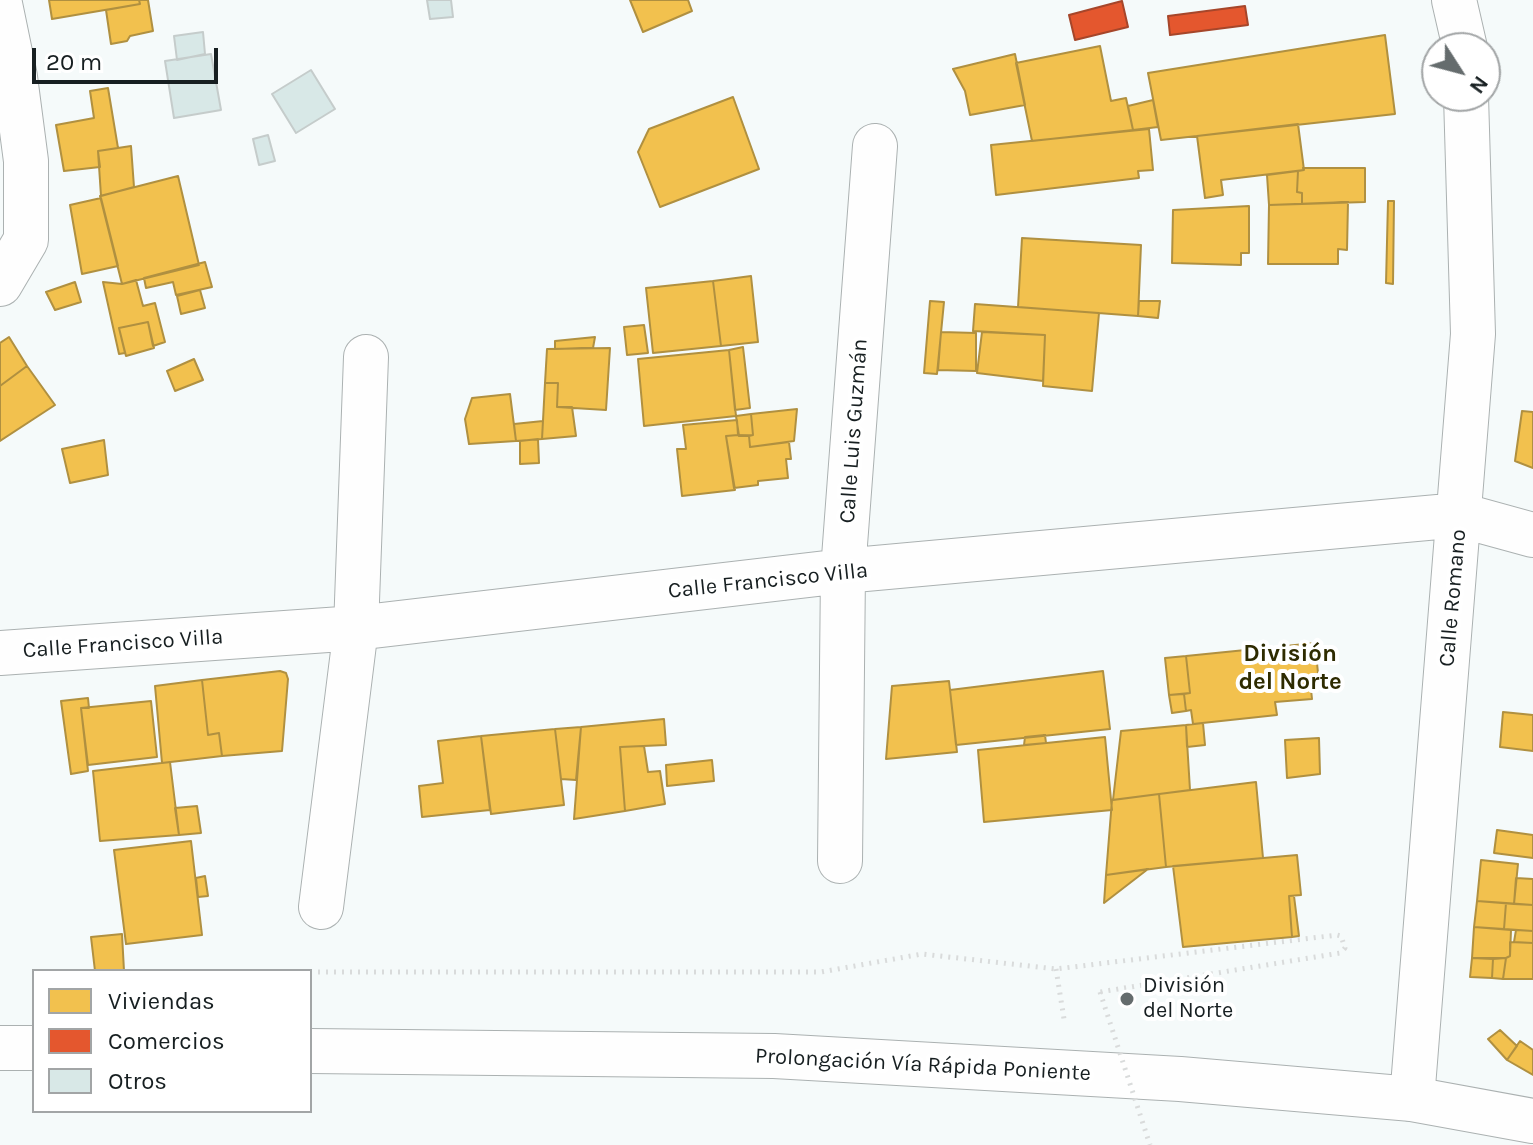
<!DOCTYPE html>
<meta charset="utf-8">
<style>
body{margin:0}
#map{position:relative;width:1533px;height:1145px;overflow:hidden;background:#f5fafa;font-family:Karla,sans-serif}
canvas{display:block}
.legend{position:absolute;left:32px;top:969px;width:280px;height:144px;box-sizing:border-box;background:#fff;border:2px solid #a2a5a6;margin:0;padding:10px 14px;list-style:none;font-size:24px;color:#171f21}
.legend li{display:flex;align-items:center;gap:16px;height:40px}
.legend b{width:40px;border:2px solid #a2a5a6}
.north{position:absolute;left:1421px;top:32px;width:80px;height:80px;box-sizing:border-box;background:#fff;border:2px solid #a2a5a6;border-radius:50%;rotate:126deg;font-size:22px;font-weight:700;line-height:32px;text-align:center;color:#171f21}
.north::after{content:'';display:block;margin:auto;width:28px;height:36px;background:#656c6d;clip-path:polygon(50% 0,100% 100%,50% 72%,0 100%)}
.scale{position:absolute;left:32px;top:48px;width:186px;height:36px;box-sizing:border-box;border:4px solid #171f21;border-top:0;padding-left:10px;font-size:24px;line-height:28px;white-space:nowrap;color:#171f21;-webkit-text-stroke:6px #fff;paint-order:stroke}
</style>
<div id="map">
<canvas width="1533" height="1145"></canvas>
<ul class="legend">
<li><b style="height:22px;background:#f2c14e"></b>Viviendas</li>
<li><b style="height:22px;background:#e4572e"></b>Comercios</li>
<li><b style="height:22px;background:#d8e8e7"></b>Otros</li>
</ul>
<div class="north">N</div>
<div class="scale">20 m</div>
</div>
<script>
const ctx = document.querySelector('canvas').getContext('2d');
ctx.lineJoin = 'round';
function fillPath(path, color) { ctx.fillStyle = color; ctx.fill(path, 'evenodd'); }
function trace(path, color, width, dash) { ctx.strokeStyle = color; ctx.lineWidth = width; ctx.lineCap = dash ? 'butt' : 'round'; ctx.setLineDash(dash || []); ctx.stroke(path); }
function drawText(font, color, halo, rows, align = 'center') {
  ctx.font = font + ' Karla,sans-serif'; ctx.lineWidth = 8; ctx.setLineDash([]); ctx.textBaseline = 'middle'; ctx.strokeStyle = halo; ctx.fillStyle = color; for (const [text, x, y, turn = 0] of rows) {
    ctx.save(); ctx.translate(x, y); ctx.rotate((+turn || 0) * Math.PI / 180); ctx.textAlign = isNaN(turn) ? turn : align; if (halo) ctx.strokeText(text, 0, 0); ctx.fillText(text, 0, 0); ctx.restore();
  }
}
const homes = new Path2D(`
 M49 0H139L140 4 52 19Z
 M139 0H148L153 31 130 36 127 41 111 44 106 10 140 4Z
 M630 0H688L692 11 643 32Z
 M1385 35 1395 114 1161 140 1148 73Z
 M1100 46 1111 101 1126 98 1133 130 1032 141 1016 63Z
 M1015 54 1025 105 970 115 965 91 953 69Z
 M108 88 118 148 98 151 100 167 64 171 56 125 94 118 90 91Z
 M733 97 759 169 660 207 638 152 649 129Z
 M1153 100 1158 127 1133 130 1128 106Z
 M1298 124 1304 170 1221 180 1223 195 1205 198 1197 136Z
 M1149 129 1153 170 1138 171 1139 178 996 195 991 145Z
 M131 146 134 187 101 196 98 151Z
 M1303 168H1365V202L1302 204V193L1297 192 1298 171 1304 170Z
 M1298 171 1297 192 1302 193V204L1269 205 1267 175Z
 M178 176 199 265 122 284 100 196Z
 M101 198 118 266 82 274 70 205Z
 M1388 201H1394L1393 284 1386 283Z
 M1348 202 1347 250 1338 249V264H1268L1269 205Z
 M1249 206V253H1241V265L1172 263 1173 210Z
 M1022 238 1141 245 1138 316 1018 307Z
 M205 262 212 287 176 295 173 282 146 288 144 278Z
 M751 276 758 342 721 346 713 281Z
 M136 280 143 306 155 303 165 342 153 346 148 322 119 328 125 353 119 354 103 282 122 284Z
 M713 281 721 346 653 353 646 288Z
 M75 282 81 302 55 310 46 292Z
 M200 290 205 308 181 314 177 296Z
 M930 301 944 302 937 374 924 373Z
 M1139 301H1160L1158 318 1138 316Z
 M975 304 1099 313 1092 391 1043 386 1045 335 973 331Z
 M148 322 154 348 126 356 119 328Z
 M644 325 648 353 627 355 624 327Z
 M941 332 976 333V371L938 370Z
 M982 332 1045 335 1043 381 977 373Z
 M9 337 27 366 0 386V343Z
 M595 337 593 348 555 349V341Z
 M743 347 750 408 735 410 729 350Z
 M610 348 606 410 557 407 558 383H545L547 349Z
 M729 350 736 416 644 426 638 359Z
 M194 359 203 380 175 391 167 371Z
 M27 366 55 405 0 441V386Z
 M545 383H558L557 407H572L576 436 542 439Z
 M510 394 516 441 469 444 465 419 472 398Z
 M797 409 794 441 750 447 749 436 753 435 751 414Z
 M1522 411 1533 412V468L1515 461Z
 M751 414 753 435 739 436 736 416Z
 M737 420 738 435 726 436 735 490 682 496 677 449H686L683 425Z
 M543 421 542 439 516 441 514 424Z
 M738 435 749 436 750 447 789 442 791 459H786L788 478 758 481V485L734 488 726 436Z
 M538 439 539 463 520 464V441Z
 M104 440 108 475 70 483 62 449Z
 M1315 643 1318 673 1310 680 1312 699 1275 702 1277 715 1193 724 1191 710 1186 711 1184 694 1190 693 1186 656Z
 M1186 656 1190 693 1169 695 1165 658Z
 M280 671 286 673 288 679 282 751 222 756 219 733 208 735 202 680Z
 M1103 671 1110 729 956 745 950 690Z
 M202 680 208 735 219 733 222 756 162 763 155 686Z
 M949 681 957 752 886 759 892 686Z
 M1184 694 1186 711 1172 713 1169 695Z
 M88 698 89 708H81L88 771 71 774 61 701Z
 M151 701 157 757 88 765 81 708Z
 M1503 712 1533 715V751L1500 747Z
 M664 719 666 745 620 747 625 811 574 819 581 727Z
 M1203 723 1205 745 1187 747 1186 725Z
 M1186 725 1190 790 1113 800 1121 731Z
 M581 727 576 780 561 779 555 729Z
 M555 729 564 805 491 814 481 736Z
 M1045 735 1046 743 1024 745 1025 737Z
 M481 736 490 810 422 817 419 786 443 783 438 741Z
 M1105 737 1112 810 984 822 978 750Z
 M1319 738 1320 774 1287 778 1285 740Z
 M644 746 648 772 660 771 665 804 625 811 620 747Z
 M712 760 714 781 667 786 666 765Z
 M170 762 179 835 100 841 93 771Z
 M1256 782 1263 858 1166 867 1159 794Z
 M1159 794 1166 867 1106 875 1112 800Z
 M197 806 201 833 179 835 175 808Z
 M1497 830 1533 835V858L1494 853Z
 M191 841 202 935 126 944 114 850Z
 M1297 855 1301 895 1289 896 1292 937 1183 947 1173 866Z
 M1481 860 1518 864 1514 904 1477 901Z
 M1148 869 1104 903 1106 875Z
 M205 876 208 896 198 897 196 878Z
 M1516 878 1533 879V905L1514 904Z
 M1289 896H1294L1299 936 1292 937Z
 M1477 901 1506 903 1504 929 1474 927Z
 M1506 903 1533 905V931L1504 929Z
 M1474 927 1511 930 1510 956 1506 958H1472Z
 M1516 930 1533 931V943L1514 942Z
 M122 934 124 971H95L91 937Z
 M1510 942 1533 943V979H1503L1506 958 1510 956Z
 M1472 958 1493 959 1492 978 1470 977Z
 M1506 958 1503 979 1492 978 1493 959Z
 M1500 1030 1517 1046 1507 1060 1488 1039Z
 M1520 1041 1533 1050V1075L1507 1060Z`);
fillPath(homes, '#f2c14e');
trace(homes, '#b09040', 2);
const shops = new Path2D(`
 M1122 1 1128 27 1075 40 1069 15Z
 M1245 6 1248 25 1170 35 1168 16Z`);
fillPath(shops, '#e4572e');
trace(shops, '#a6462a', 2);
const building = new Path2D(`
 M427 0H451L453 17 430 19Z
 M203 32 205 54 177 60 174 36Z
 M211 54 221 110 174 118 165 61Z
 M311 70 335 109 296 133 272 94Z
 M268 135 275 161 259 165 253 139Z`);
fillPath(building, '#d8e8e7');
trace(building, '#c5cccb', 2);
const minor = new Path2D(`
 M1454 0 1465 48
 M0 4 15 77 26 161V240L0 284
 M0 653 356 628 843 571 1460 515 1533 535
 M840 861 843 571 875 146
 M321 907 356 628 366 357
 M1412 1099 1473 334 1466 96`);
const major = new Path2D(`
 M0 1048H34
 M310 1051 774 1056 1180 1079 1412 1099 1533 1121`);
trace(minor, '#abb1b1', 46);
trace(major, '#abb1b1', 46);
trace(new Path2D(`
 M1056 969 1064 1019
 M310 972H821L922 954 1056 969 1337 935 1341 936 1345 948 1340 953 1100 992`), '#d9dbdb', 5, [2, 6]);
trace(minor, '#fefefe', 44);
trace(major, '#fefefe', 44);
trace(new Path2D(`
 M1100 992 1150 1145`), '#d9dbdb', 5, [2, 6]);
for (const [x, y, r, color] of [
 [1127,999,8,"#656c6d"]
]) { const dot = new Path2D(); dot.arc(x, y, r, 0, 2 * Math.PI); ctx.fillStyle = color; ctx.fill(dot); trace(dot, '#fff', 3); }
drawText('22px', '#171f21', '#fff', [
 ["Calle Luis Guzmán",854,431,-86],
 ["Calle Francisco Villa",768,581,-6],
 ["Calle Romano",1453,598,-85],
 ["Calle Francisco Villa",123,644,-4],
 ["Prolongación Vía Rápida Poniente",923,1065,3]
]);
drawText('22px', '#171f21', '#fff', [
 ["División",1143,986],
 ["del Norte",1143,1011]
], 'left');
drawText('bold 24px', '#2e2b00', '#fff', [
 ["División",1290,654],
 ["del Norte",1290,682]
]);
</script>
